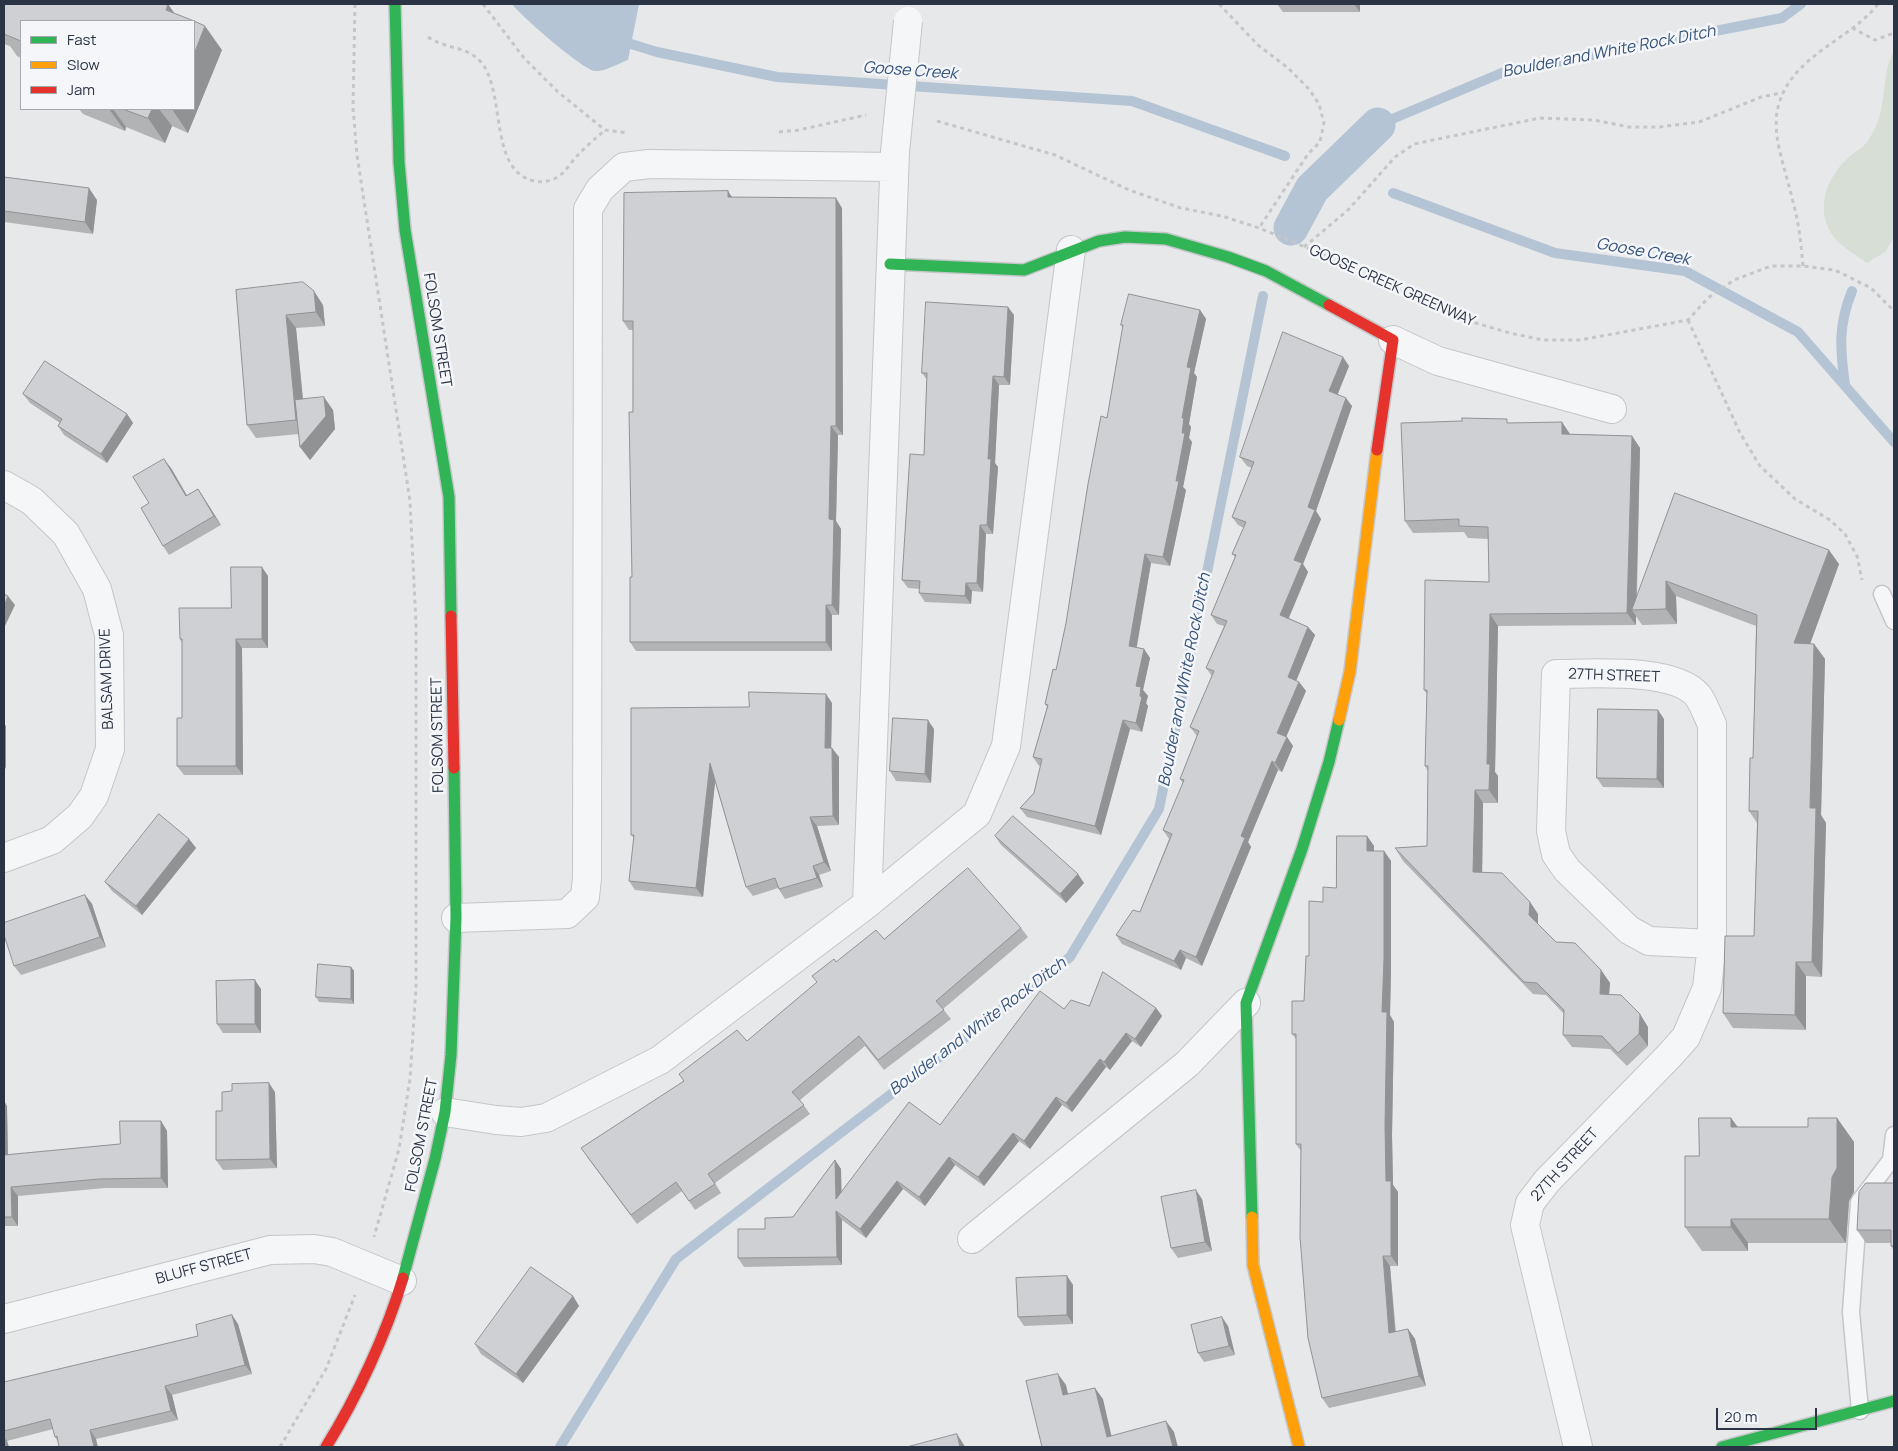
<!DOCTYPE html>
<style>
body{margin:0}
#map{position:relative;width:1898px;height:1451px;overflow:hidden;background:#e6e8ea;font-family:Manrope,sans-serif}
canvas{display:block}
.frame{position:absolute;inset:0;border:5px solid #2b3445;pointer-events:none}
.legend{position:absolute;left:20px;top:20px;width:175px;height:90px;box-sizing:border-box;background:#f4f6f9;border:1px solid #a4a8b1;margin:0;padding:6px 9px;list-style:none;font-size:15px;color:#2b3445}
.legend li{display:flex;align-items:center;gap:10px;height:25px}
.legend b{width:25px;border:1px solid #a4a8b1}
.scale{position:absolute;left:1716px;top:1408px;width:101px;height:22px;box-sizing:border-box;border:2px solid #2b3445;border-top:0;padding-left:6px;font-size:15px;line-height:18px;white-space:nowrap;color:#2b3445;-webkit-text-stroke:4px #f4f6f9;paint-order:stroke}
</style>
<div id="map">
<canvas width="1898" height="1451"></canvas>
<div class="frame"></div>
<ul class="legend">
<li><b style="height:6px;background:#30b455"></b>Fast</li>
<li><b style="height:6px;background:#ff9f0a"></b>Slow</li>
<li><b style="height:6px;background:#e5322d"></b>Jam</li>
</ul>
<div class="scale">20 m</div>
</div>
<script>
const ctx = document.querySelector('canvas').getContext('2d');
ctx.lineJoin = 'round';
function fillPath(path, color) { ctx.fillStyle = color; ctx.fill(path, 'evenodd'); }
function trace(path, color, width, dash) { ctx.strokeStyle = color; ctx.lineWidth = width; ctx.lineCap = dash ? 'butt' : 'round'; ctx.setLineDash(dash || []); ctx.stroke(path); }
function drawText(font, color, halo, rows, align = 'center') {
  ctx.font = font + ' Manrope,sans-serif'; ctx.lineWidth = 5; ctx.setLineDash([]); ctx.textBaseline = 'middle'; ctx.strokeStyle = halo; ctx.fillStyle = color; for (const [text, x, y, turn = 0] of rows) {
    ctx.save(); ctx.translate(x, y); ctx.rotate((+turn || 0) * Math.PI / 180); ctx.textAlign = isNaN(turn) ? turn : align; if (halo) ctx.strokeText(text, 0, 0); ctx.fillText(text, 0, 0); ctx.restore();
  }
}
fillPath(new Path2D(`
 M1894 49V237L1885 252 1867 263C1856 255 1842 247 1834 237 1814 211 1826 178 1848 158 1859 148 1864 149 1872 134 1883 116 1883 95 1886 75 1887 66 1891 57 1894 49Z`), '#d6ded6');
fillPath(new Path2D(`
 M512 4H639L628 60C619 63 605 72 595 71 583 70 521 16 512 4Z`), '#b4c4d5');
trace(new Path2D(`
 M618 40 657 52 777 77 1132 101 1285 156
 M1378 125 1504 72 1782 18 1801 4
 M1393 193 1555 253 1685 271 1798 332 1894 442
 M1845 385C1840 349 1838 325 1852 291
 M560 1447 676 1259 1070 957 1159 809 1263 296`), '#b4c4d5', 10);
trace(new Path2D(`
 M1291 228 1312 189 1378 125`), '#b4c4d5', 35);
const lane = new Path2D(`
 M1882 594 1894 621
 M1860 1411 1851 1312 1859 1202 1891 1160 1894 1135`);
const street = new Path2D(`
 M1393 340 1438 361 1612 409
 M4 485 32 501 66 534 97 589 109 635 110 749 94 796 80 816 52 840 4 858
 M867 904 895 152
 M456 918 567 914 585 897 587 878 588 209 600 189 624 167 649 164 894 167
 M445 1112 496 1120 521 1122 546 1118 660 1060 867 904 977 814 1006 746 1071 250
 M972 1239 1187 1064 1246 1003
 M4 1319 270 1250 314 1249 332 1252 402 1281
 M1578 1447 1525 1225 1530 1203 1547 1181 1670 1055 1686 1037 1707 988 1712 944V724C1707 715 1704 704 1698 696 1675 667 1590 674 1556 674L1551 831 1556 854 1567 870 1629 930 1649 941 1712 944`);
const fast = new Path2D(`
 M395 4 399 162 405 230 449 497 451 616
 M890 264 1024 270 1099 241 1125 237 1166 239 1228 257 1266 271 1329 305
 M1252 1217 1246 1003 1302 849 1329 762 1339 720
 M403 1278 435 1159 445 1112 451 1055 456 918 454 768
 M1722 1447 1894 1401`);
const slow = new Path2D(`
 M1339 720 1350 671 1377 450
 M1252 1217 1253 1265 1299 1447`);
const jam = new Path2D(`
 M1329 305 1393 340 1377 450
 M451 616 454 768
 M326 1447C357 1397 386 1335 403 1278`);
trace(lane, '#c4c6c8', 19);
trace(street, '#c4c6c8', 30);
trace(fast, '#c4c6c8', 14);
trace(slow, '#c4c6c8', 14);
trace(jam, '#c4c6c8', 14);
trace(new Path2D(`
 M355 4 353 108 357 155 410 501 416 624V987L410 1079 399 1149 374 1237
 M483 4 524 58 558 92 605 130 628 133
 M1219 4 1258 45 1288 68 1309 89 1319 104 1324 123 1320 142 1308 154 1259 228
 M1852 28 1875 40 1894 33
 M428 37C446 50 470 45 484 66 505 99 490 171 534 181 542 183 552 181 559 176 566 171 571 162 577 156 585 147 595 139 605 130
 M937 121 1055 155 1129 190 1181 208 1222 216 1259 228 1329 257 1371 279 1416 297 1462 319 1510 333 1543 340H1580L1688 320 1708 298 1734 280 1771 266H1803L1835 270 1871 288 1894 311
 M779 132 799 130 866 115
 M1304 247 1348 210 1395 157 1414 144 1540 118 1594 120 1629 127H1660L1699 122 1761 97 1781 93
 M1803 266C1801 244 1799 223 1793 202 1781 149 1758 111 1802 67 1825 44 1860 28 1878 4
 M1688 320 1740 433 1760 466 1795 499 1830 520 1845 534 1857 556 1862 580
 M280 1447 326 1369 355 1295`), '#c5c6ca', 3, [4, 4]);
trace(lane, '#f5f6f7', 16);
trace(street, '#f5f6f7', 28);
trace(fast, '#30b455', 11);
trace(slow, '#ff9f0a', 11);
trace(jam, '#e5322d', 11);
const streetBridge = new Path2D(`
 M895 152 908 21`);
trace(streetBridge, '#c4c6c8', 30, []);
trace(streetBridge, '#f5f6f7', 28);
fillPath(new Path2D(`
 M4 4 21 21V58L17 56 10 46 4 44Z
 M1277 4H1360V12H1283Z
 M222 50 188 133 172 126 165 143 126 127 125 131 83 114 79 109H194Z
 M4 177 97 200 93 234 4 222Z
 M732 197 842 208 843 435H838L836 521 841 529 839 615H832V651H636L630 642 632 577 633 330H629L623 321Z
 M236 290 323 305 325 326 296 328 303 399 333 410 335 429 310 460 300 447 299 434 256 438 247 425Z
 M1200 310 1206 319 1194 373 1197 377 1189 424 1191 427 1189 438 1192 442 1183 487 1186 490 1170 566 1151 563 1137 647 1144 649 1150 658 1143 690 1148 696 1146 703 1148 706 1142 732 1130 729 1101 835 1027 817 1020 808 1034 793 1041 766H1039L1033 757 1047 707 1045 704 1056 670 1066 623 1107 418 1123 328 1121 325Z
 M1014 315 1010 385H999L995 463 998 467 993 534H986L983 592 972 591 971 604 925 602 919 593 920 589 908 588 902 580 924 455 927 380 922 373Z
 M1349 366 1338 394 1352 406 1316 511 1321 519 1303 564 1308 572 1289 618 1308 627 1315 635 1296 681 1299 682 1306 691 1286 736 1293 746 1282 772 1278 770 1248 842 1251 847 1202 966 1186 958 1181 970 1122 944 1116 935 1140 912 1169 839 1163 830 1183 783 1180 779 1197 736 1190 727 1212 676 1206 668 1224 626 1217 624 1211 615 1235 557 1232 554 1244 528 1238 525 1232 517 1252 468 1247 466 1240 457Z
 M23 394 127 414 133 423 107 463 64 435 58 426 60 423 30 403Z
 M1462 421 1510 423 1570 434 1632 436 1640 448 1637 597 1675 493 1839 564 1810 644H1814L1825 659 1821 815 1826 823 1822 977 1806 976V1030L1733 1028 1723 1013 1754 936 1757 823 1749 811 1753 758 1756 626 1676 596 1677 624 1642 625 1636 616V625L1498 626 1495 772 1498 776V803H1483L1482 873 1530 902 1538 914V924L1556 942 1601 970 1610 983 1609 995 1648 1027V1046L1627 1066 1610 1049 1572 1047 1563 1035 1564 1014 1546 995 1533 994 1403 861 1395 848 1427 846 1428 771 1425 766 1427 694 1424 690 1489 582V539L1468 538 1464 532 1413 533 1405 521Z
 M171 468 187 495 198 489 221 525 169 555 163 546 149 503Z
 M268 576V648H242L243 775H184L177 766 182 718V643L180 639 231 608Z
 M832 703 831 748 839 757V825L817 826 831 871 819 875 823 887 785 899 778 888 753 896 746 887 715 782 703 897 635 890 629 881 634 838 631 835 749 707Z
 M1664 719V788L1603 787 1597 778Z
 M934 729 931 783 896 781 890 771Z
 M995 836 1084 883 1066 903 1001 845Z
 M1367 836 1374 846V851H1384L1391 861V969L1390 1015 1394 1022 1392 1135 1393 1185 1398 1192V1266H1390L1396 1332 1408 1329 1415 1339 1426 1386 1329 1408 1322 1398 1301 1151 1296 1144V1039L1292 1034 1304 1001 1309 956 1323 902 1336 888Z
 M189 839 196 848 142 915 112 891 105 882Z
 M85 895 92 904 106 947 21 975 14 966Z
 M1021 928 1028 937 943 1009 951 1019 884 1070 865 1046 800 1100 810 1114 715 1183 721 1193 695 1210 682 1191 637 1224 587 1157 683 1081 747 1041 817 983 836 962 884 939Z
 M351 967 354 971V1004L319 1002 316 997Z
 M261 989V1033H223L217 1024Z
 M1089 1006 1156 1008 1162 1016 1141 1047 1132 1041 1110 1070 1106 1067 1072 1112 1062 1105 1030 1149 1019 1141 984 1186 955 1165 925 1206 903 1189 866 1238 842 1220V1265L744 1267 738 1258 765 1229 793 1217 835 1160 841 1169V1192L940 1125 1064 1009Z
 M275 1092 277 1168 223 1170 216 1160 222 1111Z
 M4 1101 7 1106 8 1155 120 1144 161 1121 167 1131 168 1188H105L18 1196V1226H4Z
 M1731 1118 1738 1127H1808L1837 1118 1854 1142V1192L1849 1201 1846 1243H1748V1251H1702L1685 1227 1699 1156Z
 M1894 1183V1251L1891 1246V1243H1866L1857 1230Z
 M1202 1199 1212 1251 1178 1258 1171 1248Z
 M1067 1276 1073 1285V1324L1024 1326 1018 1317Z
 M573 1296 579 1306 523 1383 481 1354 475 1344Z
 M232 1315 238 1324 252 1374 172 1395 178 1420 96 1439 58 1442 55 1437 53 1429 7 1441 9 1447H4V1381L5 1383 198 1336Z
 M1228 1326 1235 1355 1204 1362 1198 1353Z`), '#b1b3b5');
fillPath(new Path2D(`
 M168 4 180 21 166 10Z
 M1354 4H1360V12Z
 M205 26 222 50 188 133 172 109H194V54Z
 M109 109H113L126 127 125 131Z
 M152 109H159L172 126 165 143 148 118Z
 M89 188 97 200 93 234 85 222Z
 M728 191 734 200 728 197Z
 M836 198 842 208 843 435 836 426Z
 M314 291 323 305 325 326 316 312Z
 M1008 307 1014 315 1010 385 1004 377Z
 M1200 310 1206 319 1194 373 1197 377 1189 424 1191 427 1189 438 1192 442 1183 487 1186 490 1170 566 1163 557 1176 481 1182 433V418L1187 367Z
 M286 315 296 328 306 433 296 420Z
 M4 327 5 328 4 343Z
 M1343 357 1349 366 1335 400 1329 391Z
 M993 376 999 385 995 463 998 467 993 534 987 525 988 459Z
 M324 397 333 410 335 429 310 460 300 447Z
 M1346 398 1352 406 1316 511 1321 519 1303 564 1308 572 1286 624 1280 615 1308 507Z
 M127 414 133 423 107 463 101 454Z
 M1562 422 1570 434H1562Z
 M831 426 838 435 836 521 841 529 839 615 832 605 829 519Z
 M1632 436 1640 448 1636 610H1632L1636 616V625L1627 613Z
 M164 459 171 468 192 505 186 496Z
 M198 489 204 498 221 525 214 516Z
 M980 525 986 534 983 592 977 583Z
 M1829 550 1839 564 1805 658 1794 643Z
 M1145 554 1151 563 1135 655 1129 646Z
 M262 567 268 576V648L262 639Z
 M1666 581 1676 596 1677 624 1666 609Z
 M966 583 972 591 971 604 965 596Z
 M8 596 15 605 4 628V606Z
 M826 605 832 615V651L826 642Z
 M1490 614 1498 626 1495 772 1498 776V803L1489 790 1487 764Z
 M1308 627 1315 635 1294 686 1288 677Z
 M236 639 242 648 243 775 236 766Z
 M1814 644 1825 659 1821 815 1826 823 1822 977 1812 962 1810 808Z
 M1144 649 1150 658 1143 690 1148 696 1146 703 1148 706 1142 732 1136 723 1140 696 1136 686Z
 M1299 682 1306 691 1284 742 1277 733Z
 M826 694 832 703 831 757 825 748Z
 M1658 710 1664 719V788L1657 779Z
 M928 720 934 729 931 783 925 774Z
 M1123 720 1130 729 1101 835 1095 826Z
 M4 723 6 726V769L4 765Z
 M1287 737 1293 746 1282 772 1275 763Z
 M832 748 839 757V825L833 816Z
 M1272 761 1278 770 1248 842 1251 847 1202 966 1196 957 1241 836Z
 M710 763 716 773 703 897 696 888Z
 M1475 790 1483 803 1482 885 1473 872Z
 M810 817 817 826 831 871 824 862Z
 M1367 836 1374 846V861L1367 851Z
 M189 839 196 848 142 915 136 906Z
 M1384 851 1391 861V969L1390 1015 1394 1022 1392 1135 1393 1185 1398 1192V1266L1391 1256 1386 1181 1382 1012Z
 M813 866 819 875 823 887 817 878Z
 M1078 874 1084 883 1066 903 1060 894Z
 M85 895 92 904 106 947 100 937Z
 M1530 902 1538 914V927L1529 915Z
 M1180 950 1186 958 1181 970 1174 961Z
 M1796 962 1806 976V1030L1795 1015Z
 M351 967 354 971V1004L351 999Z
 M1601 970 1610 983 1608 1006 1600 994Z
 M255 980 261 989V1033L255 1024Z
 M1156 1008 1162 1016 1141 1047 1135 1039Z
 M1640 1014 1648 1027V1046L1639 1034Z
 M1126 1033 1132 1041 1110 1070 1104 1062Z
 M1100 1059 1106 1067 1072 1112 1066 1103Z
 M269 1083 275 1092 277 1168 270 1159Z
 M1056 1097 1062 1105 1030 1149 1024 1141Z
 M4 1101 7 1106 8 1164 4 1158Z
 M1731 1118 1748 1142 1731 1127Z
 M1837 1118 1854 1142V1192L1849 1201 1846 1243 1829 1219Z
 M161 1121 167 1131 168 1188 161 1178Z
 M1013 1133 1019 1141 984 1186 978 1177Z
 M949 1157 955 1165 925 1206 919 1197Z
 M835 1160 841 1169 842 1208 836 1199Z
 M897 1181 903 1189 866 1238 860 1229Z
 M11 1187 18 1196V1226L12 1217Z
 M1196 1190 1202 1199 1212 1251 1205 1242Z
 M836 1211 842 1220V1265L837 1257Z
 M1731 1219 1748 1243V1251L1731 1227Z
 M1383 1256 1390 1266 1396 1344 1389 1333Z
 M1067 1276 1073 1285V1324L1067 1315Z
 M573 1296 579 1306 523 1383 516 1374Z
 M232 1315 238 1324 252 1374 245 1365Z
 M1222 1317 1228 1326 1235 1355 1229 1346Z
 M1408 1329 1415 1339 1426 1386 1419 1376Z
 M1058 1374 1066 1385 1071 1406 1063 1395Z
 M165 1386 172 1395 178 1420 171 1411Z
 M1095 1388 1103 1399 1114 1447 1107 1437Z
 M1166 1421 1174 1432 1178 1447H1173Z
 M90 1430 96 1439 98 1447H94Z
 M957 1434 964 1445 965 1447H960Z
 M4 1437 7 1441 9 1447H5Z`), '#909294');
const building = new Path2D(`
 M4 4H168L166 10 194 21H21V41L4 34Z
 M194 21 205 26 194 54Z
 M123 109H152L148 118Z
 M4 177 89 188 85 222 4 211Z
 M728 191V197L836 198V426H831L829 519 834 520 832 605H826V642H630V577H632L629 412H633V321H623L624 193Z
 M303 282 314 291 316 312 286 315 296 420 247 425 236 290Z
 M1129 294 1200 310 1187 367 1191 368 1182 418H1184L1182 433H1185L1176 481H1179L1163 557 1145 554 1129 646 1144 649 1136 686 1141 687 1140 696 1142 697 1136 723 1123 720 1095 826 1020 808 1034 793 1042 759 1033 757 1048 705 1045 704 1053 669 1056 670 1066 623 1088 484 1101 416 1107 418 1123 325H1121Z
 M926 302 1008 307 1004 377 993 376 988 459H991L987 525H980L977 583H966L965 596 919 593 920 581 902 580 910 454 924 455 927 373H922Z
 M1283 332 1343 357 1329 391 1346 398 1308 507 1315 510 1294 560 1302 563 1280 615 1308 627 1288 677 1299 682 1277 733 1287 737 1275 763 1272 761 1241 836 1245 838 1196 957 1180 950 1174 961 1116 935 1133 910 1140 912 1172 834 1163 830 1184 780 1180 779 1199 731 1190 727 1214 671 1206 668 1227 621 1211 615 1236 555 1232 554 1246 522 1232 517 1254 462 1240 457Z
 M45 361 127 414 101 454 58 426 62 419 23 394Z
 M324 397 326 416 300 447 295 400Z
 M1462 418 1507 419V423L1562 422V434L1632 436 1627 613 1490 614 1487 764H1490L1489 790H1475L1473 872 1502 873 1530 902 1529 915 1556 942 1575 943 1601 970 1600 994 1621 995 1640 1014 1639 1034 1618 1053 1602 1036 1563 1035 1564 1010 1537 983 1524 982 1395 848 1427 846 1428 766H1425L1427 690H1424L1425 580 1489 582 1488 527 1459 526V519L1405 521 1401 423 1462 421Z
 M164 459 186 496 198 489 214 516 163 546 141 508 149 503 133 477Z
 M1675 493 1829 550 1794 643 1814 644 1810 808H1816L1812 962H1796L1795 1015 1723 1013 1725 936H1754L1758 811H1749L1750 758H1753L1757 615 1666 581V609L1632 610Z
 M231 567H262V639H236V766H177V718H182V639H180L179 608H231Z
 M4 594 8 596 4 606Z
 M749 692 826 694 825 748H832L833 816 810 817 824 862 813 866 817 878 779 889 775 878 746 887 710 763 696 888 629 881 634 835H631V708L749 707Z
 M1598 709 1658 710 1657 779 1597 778Z
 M893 718 928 720 925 774 890 771Z
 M159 814 189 839 136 906 105 882Z
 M1013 816 1078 874 1060 894 995 836Z
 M1337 836H1367V851H1384V959L1382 1012H1387L1385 1125 1386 1181H1391V1256H1383L1389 1333 1408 1329 1419 1376 1322 1398 1308 1338 1300 1237 1301 1144H1296V1034H1292V1001H1304L1306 956H1309V901L1323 902V887L1336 888Z
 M968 868 1021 928 936 1001 944 1010 878 1060 859 1036 792 1092 804 1105 708 1174 715 1184 689 1201 676 1182 631 1215 581 1148 684 1081 679 1074 737 1030 747 1041 817 982 812 976 834 959 836 962 876 930 884 939Z
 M85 895 100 937 14 966 4 935V923Z
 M318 964 351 967V999L316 997Z
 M1103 972 1156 1008 1135 1039 1126 1033 1104 1062 1100 1059 1066 1103 1056 1097 1024 1141 1013 1133 978 1177 949 1157 919 1197 897 1181 860 1229 836 1211 837 1257 738 1258V1229H765V1218L793 1217 835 1160 836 1199 909 1102 940 1125 1040 991 1064 1009 1071 1000 1089 1006Z
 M255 980V1024H217L216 981Z
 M269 1083 270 1159 216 1160V1111H222V1092L232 1091V1084Z
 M1699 1118H1731V1127H1808V1118H1837V1168L1832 1177 1829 1219H1731V1227H1685V1156H1699Z
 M120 1121H161V1178L99 1179 11 1187 12 1217H4V1155L120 1144Z
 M1866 1183H1894V1246H1891V1230H1857L1859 1192Z
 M1196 1190 1205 1242 1171 1248 1161 1197Z
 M531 1267 573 1296 516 1374 475 1344Z
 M1067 1276V1315L1018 1317 1016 1278Z
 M232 1315 245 1365 165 1386 171 1411 90 1430 94 1447H59L57 1436 55 1437 50 1419 4 1431V1382L198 1336 196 1325Z
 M1222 1317 1229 1346 1198 1353 1191 1325Z
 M1058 1374 1063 1395 1095 1388 1107 1437 1166 1421 1173 1447H1042L1026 1381Z
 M957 1434 960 1447H907Z`);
fillPath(building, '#ced0d3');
trace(building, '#909294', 1);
drawText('15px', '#2b3445', '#f4f6f9', [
 ["GOOSE CREEK GREENWAY",1392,286,24],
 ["FOLSOM STREET",437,330,81],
 ["27TH STREET",1614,676,2],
 ["BALSAM DRIVE",107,679,-92],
 ["FOLSOM STREET",438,735,-91],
 ["FOLSOM STREET",422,1135,-79],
 ["27TH STREET",1565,1165,-48],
 ["BLUFF STREET",204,1267,-15]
]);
drawText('italic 16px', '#34527a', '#f4f6f9', [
 ["Boulder and White Rock Ditch",1609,52,-11],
 ["Goose Creek",910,71,4],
 ["Goose Creek",1643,252,10],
 ["Boulder and White Rock Ditch",1185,680,-79],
 ["Boulder and White Rock Ditch",978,1027,-37]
]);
</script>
